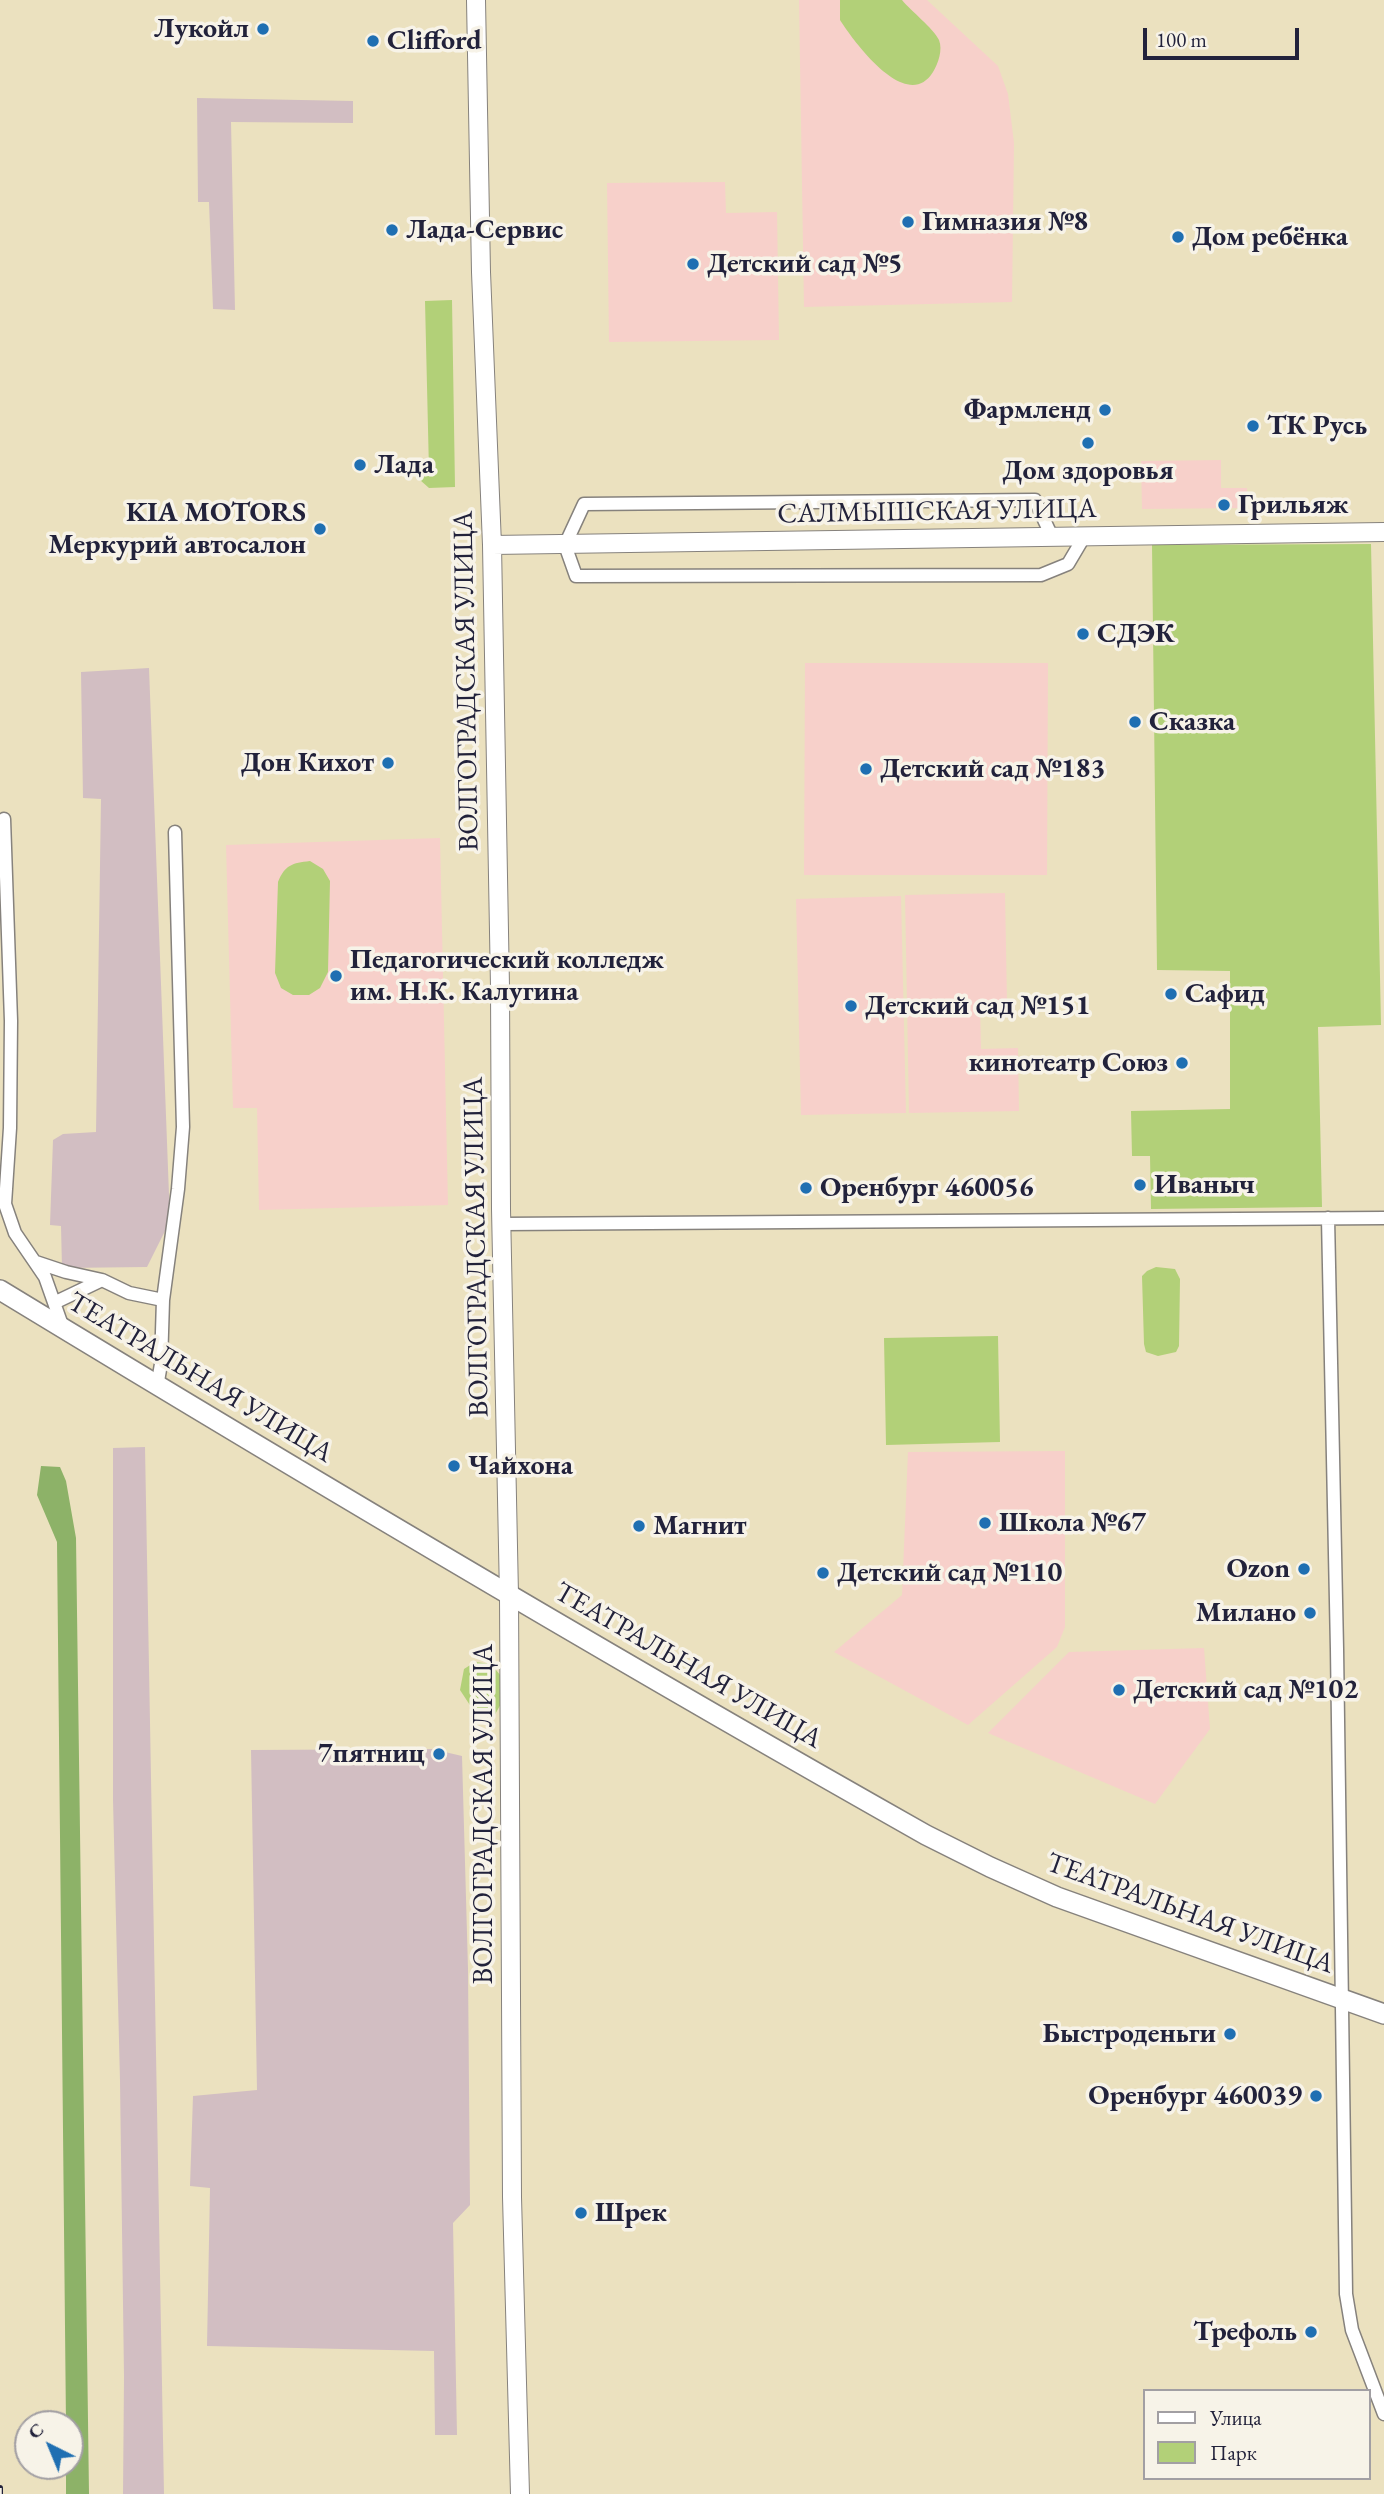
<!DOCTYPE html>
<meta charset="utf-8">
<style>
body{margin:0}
#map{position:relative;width:1384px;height:2494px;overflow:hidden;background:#ebe1bf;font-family:"EB Garamond",serif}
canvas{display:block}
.legend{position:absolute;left:1143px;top:2389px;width:228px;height:91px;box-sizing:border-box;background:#f7f3e8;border:2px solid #a29fa3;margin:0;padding:9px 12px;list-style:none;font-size:21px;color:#22223b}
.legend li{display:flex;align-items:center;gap:14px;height:35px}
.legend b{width:35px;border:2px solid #a29fa3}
.north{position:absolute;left:14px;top:2410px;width:70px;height:70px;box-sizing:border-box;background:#f7f3e8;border:2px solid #a29fa3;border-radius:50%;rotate:317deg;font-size:19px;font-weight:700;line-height:28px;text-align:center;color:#22223b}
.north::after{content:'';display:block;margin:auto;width:24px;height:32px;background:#1f6fb2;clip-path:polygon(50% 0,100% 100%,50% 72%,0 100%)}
.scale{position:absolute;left:1143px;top:28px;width:156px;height:32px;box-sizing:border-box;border:4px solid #22223b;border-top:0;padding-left:9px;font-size:21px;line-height:24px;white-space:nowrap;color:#22223b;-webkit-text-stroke:5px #f7f3e8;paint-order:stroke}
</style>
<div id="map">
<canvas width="1384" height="2494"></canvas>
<ul class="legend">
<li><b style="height:9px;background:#fff"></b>Улица</li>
<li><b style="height:19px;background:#b2d078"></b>Парк</li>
</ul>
<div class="north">С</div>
<div class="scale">100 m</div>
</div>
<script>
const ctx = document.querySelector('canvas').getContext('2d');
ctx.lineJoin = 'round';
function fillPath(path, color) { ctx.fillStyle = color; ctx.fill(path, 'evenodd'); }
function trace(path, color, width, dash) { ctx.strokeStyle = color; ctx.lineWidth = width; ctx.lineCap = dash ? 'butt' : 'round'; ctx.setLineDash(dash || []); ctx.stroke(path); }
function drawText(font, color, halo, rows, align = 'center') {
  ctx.font = font + ' "EB Garamond",serif'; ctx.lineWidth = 7; ctx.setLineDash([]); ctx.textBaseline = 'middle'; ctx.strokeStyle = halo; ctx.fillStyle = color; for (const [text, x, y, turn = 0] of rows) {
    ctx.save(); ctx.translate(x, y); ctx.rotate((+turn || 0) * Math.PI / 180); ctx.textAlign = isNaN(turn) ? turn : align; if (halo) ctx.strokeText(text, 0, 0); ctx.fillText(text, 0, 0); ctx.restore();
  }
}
fillPath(new Path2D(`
 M799 0H927L998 66 1008 94 1014 143 1012 302 804 307Z
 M725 182 726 213 777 212 779 340 609 342 607 183Z
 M1221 460V488H1247V508L1142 509 1141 461Z
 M805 663H1048L1047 875H804Z
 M440 838 448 1205 259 1210 257 1108H233L226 845Z
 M1005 893 1007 1003 980 1004 981 1049 1018 1048 1019 1111 909 1113 905 895Z
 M901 896 906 1113 801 1115 796 899Z
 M1065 1451V1627L1057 1647 968 1725 834 1652 902 1595 908 1452Z
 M1204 1648 1210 1729 1155 1804 988 1733 1069 1652Z`), '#f7d0ca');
fillPath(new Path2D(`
 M197 98 353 101V123L231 122 235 310 213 309 209 202H198Z
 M149 668 170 1221 147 1267 62 1268 61 1226 50 1225 53 1140 63 1134 96 1132 101 799 83 798 81 672Z
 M145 1447 164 2494H123L124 2377 120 2081 113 1800V1448Z
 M432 1749 462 1756 468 1969 470 2205 453 2223 457 2435H435L434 2351 207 2346 210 2188 190 2186 193 2096 257 2090 251 1750Z`), '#d2bec2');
fillPath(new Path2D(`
 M840 0H902C911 11 933 28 939 40 943 50 938 64 933 72 907 114 854 42 840 20Z
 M452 300 455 487 429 488 420 480V472L429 471 425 301Z
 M1371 544 1381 1025 1318 1027 1322 1207 1151 1209 1150 1156H1132L1131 1111 1230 1109V971L1157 970 1152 545Z
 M310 861 323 869 330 881 328 972 320 988 309 995H293L281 988 275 973 278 882C285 865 292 863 310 861Z
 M1156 1267 1175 1269 1180 1279 1179 1346 1176 1352 1158 1356 1146 1352 1144 1344 1142 1276 1147 1271Z
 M998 1336 1000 1442 886 1445 884 1338Z
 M475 1662 491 1664 501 1676 502 1702 493 1718 481 1722 460 1690 464 1669Z`), '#b2d078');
fillPath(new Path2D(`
 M41 1466 60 1467 66 1481 76 1538 89 2494H66V2466H70V2424H66L57 1542 37 1495Z`), '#8db268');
const street = new Path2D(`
 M1052 537 1035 500 584 504 565 545 576 576 1041 575 1068 564 1084 537
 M4 819 11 1021 10 1128 5 1204 15 1233 45 1277 63 1328
 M1328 1218 1337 1649 1346 2294 1352 2330 1384 2414
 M502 1224 1384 1218
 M36 1262 66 1272 102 1280 129 1293 163 1300
 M56 1302 102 1280
 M157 1387 161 1364 163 1300 178 1189 183 1127 175 832`);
const secondary = new Path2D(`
 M476 0 481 272 492 545 500 987 501 1209 509 1595 512 2197 520 2494
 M492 545 1384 532`);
const primary = new Path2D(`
 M0 1290C306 1476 614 1659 926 1835L990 1867 1057 1897 1384 2014`);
trace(street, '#86827d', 15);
trace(secondary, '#86827d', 20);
trace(primary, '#86827d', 22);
trace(street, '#fff', 12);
trace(secondary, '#fff', 18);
trace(primary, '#fff', 19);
const rail = new Path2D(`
 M0 2488V2494`);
trace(rail, '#22223b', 6);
trace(rail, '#f7f3e8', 3.5, [10]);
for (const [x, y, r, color] of [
 [263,29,7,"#1f6fb2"],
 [373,41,7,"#1f6fb2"],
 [908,222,7,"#1f6fb2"],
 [392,230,7,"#1f6fb2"],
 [1178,237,7,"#1f6fb2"],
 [693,264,7,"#1f6fb2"],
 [1105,410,7,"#1f6fb2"],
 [1253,426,7,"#1f6fb2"],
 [1088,443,7,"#1f6fb2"],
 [360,465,7,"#1f6fb2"],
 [1224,505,7,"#1f6fb2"],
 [320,529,7,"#1f6fb2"],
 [1083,634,7,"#1f6fb2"],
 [1135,722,7,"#1f6fb2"],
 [388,763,7,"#1f6fb2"],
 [866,769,7,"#1f6fb2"],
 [336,976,7,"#1f6fb2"],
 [1171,994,7,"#1f6fb2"],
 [851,1006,7,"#1f6fb2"],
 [1182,1063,7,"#1f6fb2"],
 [1140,1185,7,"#1f6fb2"],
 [806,1188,7,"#1f6fb2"],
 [454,1466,7,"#1f6fb2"],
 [985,1523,7,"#1f6fb2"],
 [639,1526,7,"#1f6fb2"],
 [1304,1569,7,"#1f6fb2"],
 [823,1573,7,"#1f6fb2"],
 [1310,1613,7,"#1f6fb2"],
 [1119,1690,7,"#1f6fb2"],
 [439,1754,7,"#1f6fb2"],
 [1230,2034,7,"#1f6fb2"],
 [1316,2096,7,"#1f6fb2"],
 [581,2213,7,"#1f6fb2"],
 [1311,2332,7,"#1f6fb2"]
]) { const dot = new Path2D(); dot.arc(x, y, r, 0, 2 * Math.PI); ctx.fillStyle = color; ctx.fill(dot); trace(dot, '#f7f3e8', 2.5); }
drawText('bold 28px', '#22223b', '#f7f3e8', [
 ["Лукойл",249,29,"right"],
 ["Clifford",387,41],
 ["Гимназия №8",922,222],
 ["Лада-Сервис",406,230],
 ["Дом ребёнка",1192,237],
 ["Детский сад №5",707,264],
 ["Фармленд",1091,410,"right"],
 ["ТК Русь",1267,426],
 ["Лада",374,465],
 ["Дом здоровья",1088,471,"center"],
 ["Грильяж",1238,505],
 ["KIA MOTORS",306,513,"right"],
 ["Меркурий автосалон",306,545,"right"],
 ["СДЭК",1097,634],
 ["Сказка",1149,722],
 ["Дон Кихот",374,763,"right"],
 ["Детский сад №183",880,769],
 ["Педагогический колледж",350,960],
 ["им. Н.К. Калугина",350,992],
 ["Сафид",1185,994],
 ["Детский сад №151",865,1006],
 ["кинотеатр Союз",1168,1063,"right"],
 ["Иваныч",1154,1185],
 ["Оренбург 460056",820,1188],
 ["Чайхона",468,1466],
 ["Школа №67",999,1523],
 ["Магнит",653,1526],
 ["Ozon",1290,1569,"right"],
 ["Детский сад №110",837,1573],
 ["Милано",1296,1613,"right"],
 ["Детский сад №102",1133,1690],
 ["7пятниц",425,1754,"right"],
 ["Быстроденьги",1216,2034,"right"],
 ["Оренбург 460039",1302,2096,"right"],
 ["Шрек",595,2213],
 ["Трефоль",1297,2332,"right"]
], 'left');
drawText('28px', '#22223b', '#f7f3e8', [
 ["САЛМЫШСКАЯ УЛИЦА",937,512,-1],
 ["ВОЛГОГРАДСКАЯ УЛИЦА",467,681,-91],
 ["ВОЛГОГРАДСКАЯ УЛИЦА",477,1247,-91],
 ["ТЕАТРАЛЬНАЯ УЛИЦА",200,1378,31],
 ["ТЕАТРАЛЬНАЯ УЛИЦА",688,1666,30],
 ["ВОЛГОГРАДСКАЯ УЛИЦА",484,1814,-90],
 ["ТЕАТРАЛЬНАЯ УЛИЦА",1190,1914,20]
]);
</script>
